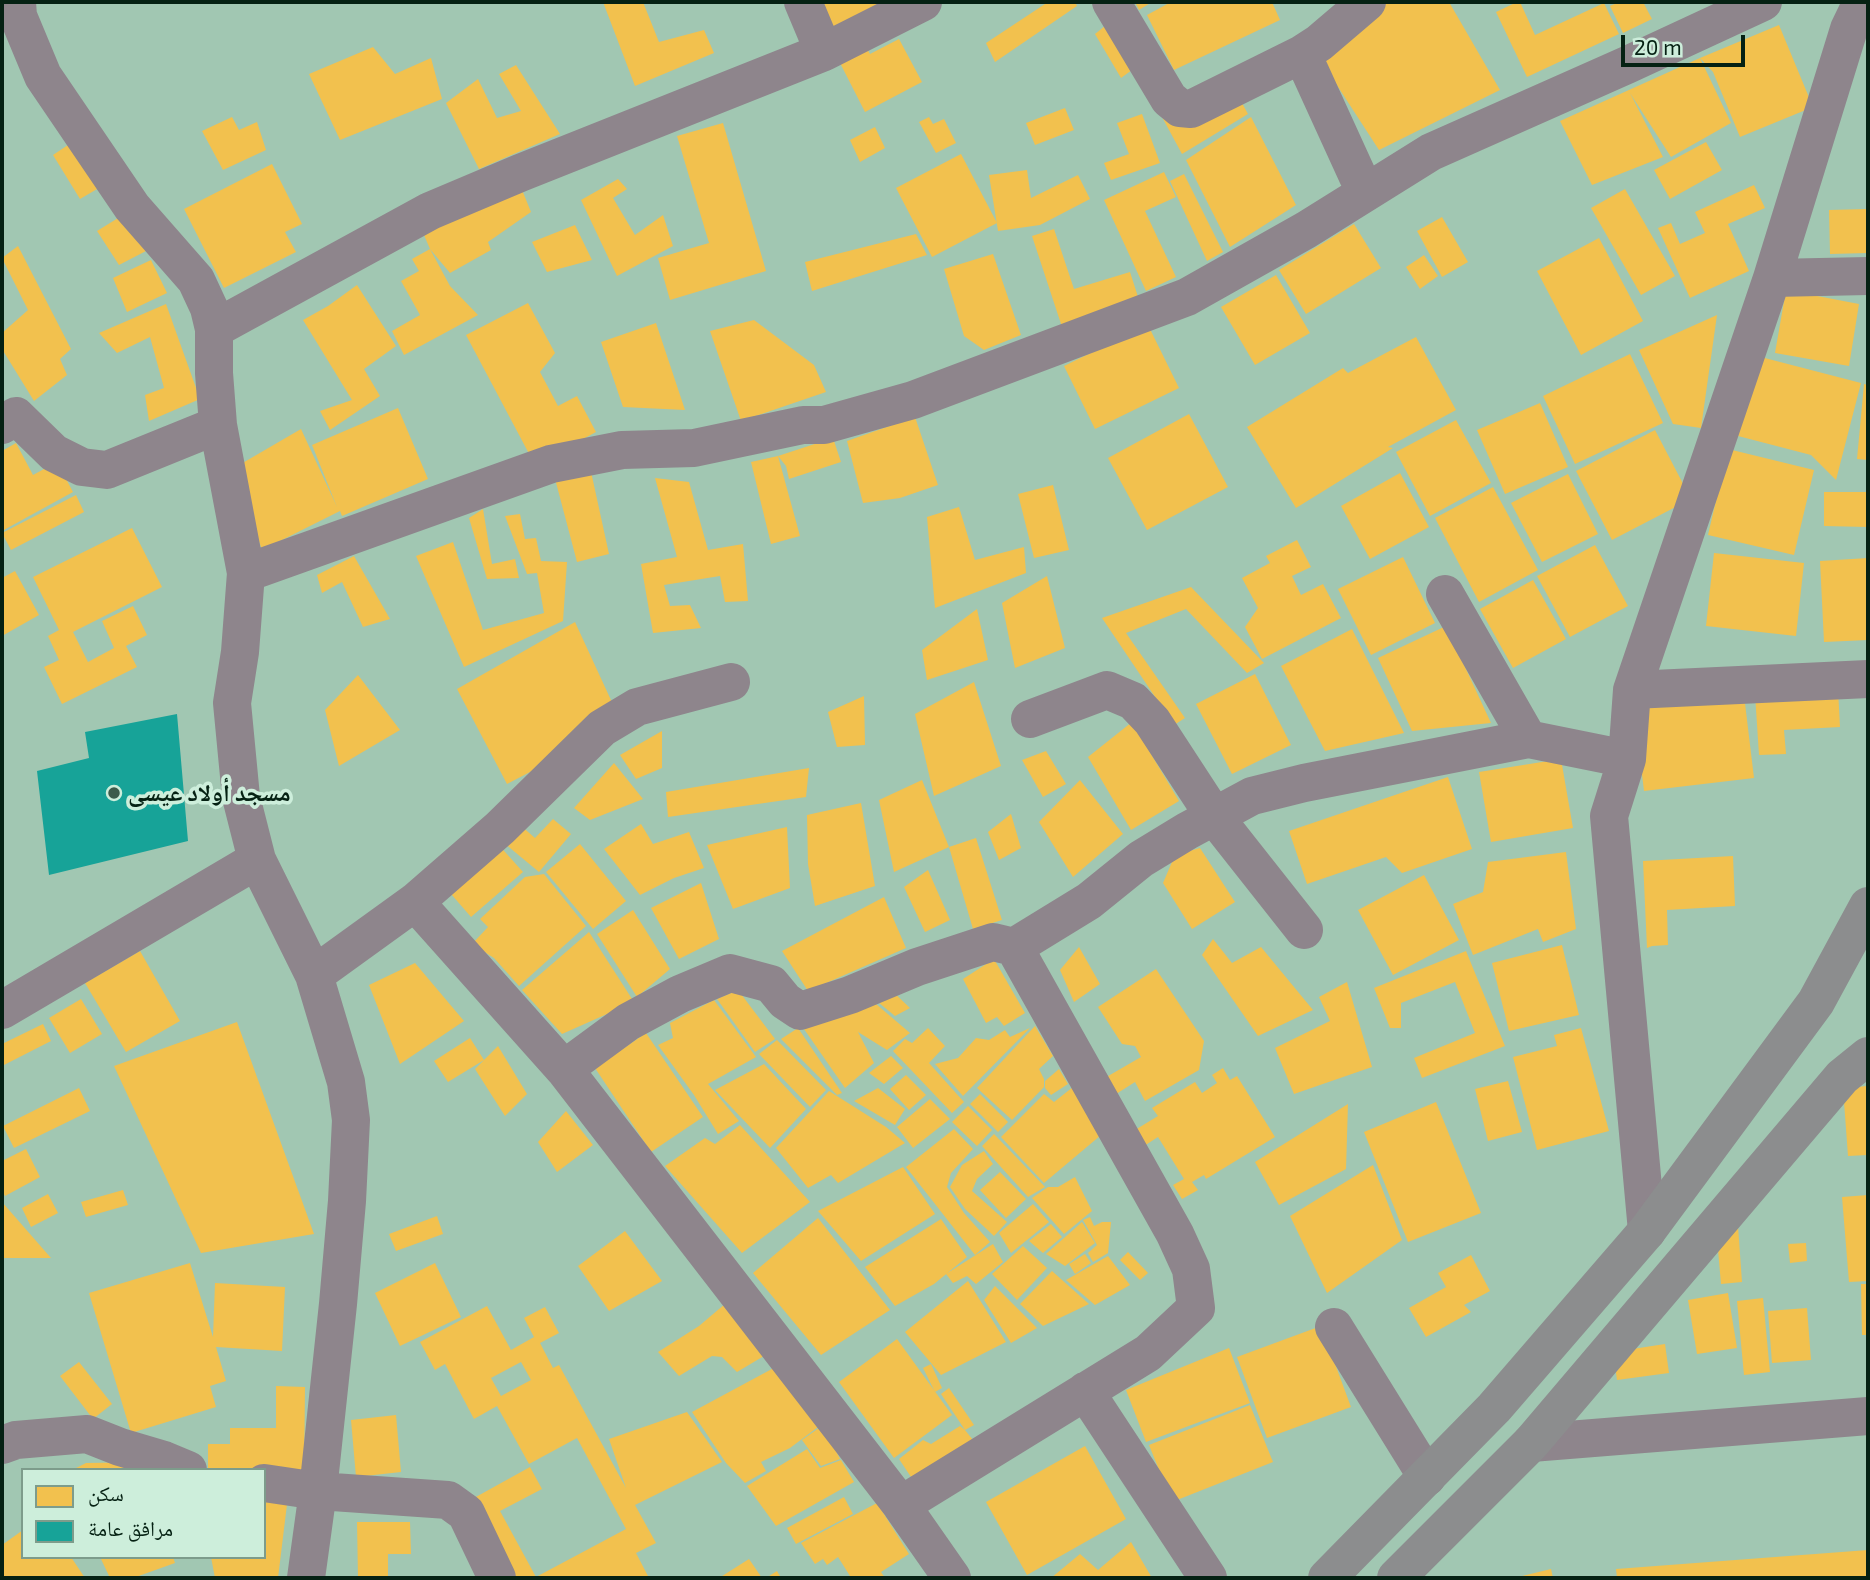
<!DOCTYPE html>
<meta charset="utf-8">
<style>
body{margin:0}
#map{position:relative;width:1870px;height:1580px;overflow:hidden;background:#a1c7b2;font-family:"Exo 2","Noto Naskh Arabic",sans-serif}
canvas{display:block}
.frame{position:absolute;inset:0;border:4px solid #052113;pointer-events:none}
.legend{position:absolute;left:21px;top:1468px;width:245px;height:91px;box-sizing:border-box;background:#cdeedb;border:2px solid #7d9c8b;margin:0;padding:9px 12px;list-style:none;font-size:21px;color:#052113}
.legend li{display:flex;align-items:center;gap:14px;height:35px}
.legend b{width:35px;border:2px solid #7d9c8b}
.scale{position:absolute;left:1621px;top:35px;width:124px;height:32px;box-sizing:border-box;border:4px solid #052113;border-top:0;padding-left:9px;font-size:21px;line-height:24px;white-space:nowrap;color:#052113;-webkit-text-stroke:5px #cdeedb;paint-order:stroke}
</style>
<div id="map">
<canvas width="1870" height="1580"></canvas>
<div class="frame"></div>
<ul class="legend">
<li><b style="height:19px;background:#f2c14e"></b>سكن</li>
<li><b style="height:19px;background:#17a398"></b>مرافق عامة</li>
</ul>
<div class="scale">20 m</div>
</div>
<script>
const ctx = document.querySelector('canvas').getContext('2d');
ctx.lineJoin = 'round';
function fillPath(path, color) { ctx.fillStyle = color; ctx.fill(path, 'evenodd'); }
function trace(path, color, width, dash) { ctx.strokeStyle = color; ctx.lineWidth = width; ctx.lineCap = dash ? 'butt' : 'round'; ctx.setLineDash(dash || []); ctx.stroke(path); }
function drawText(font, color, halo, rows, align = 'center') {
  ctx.font = font + ' "Exo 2","Noto Naskh Arabic",sans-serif'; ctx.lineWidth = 7; ctx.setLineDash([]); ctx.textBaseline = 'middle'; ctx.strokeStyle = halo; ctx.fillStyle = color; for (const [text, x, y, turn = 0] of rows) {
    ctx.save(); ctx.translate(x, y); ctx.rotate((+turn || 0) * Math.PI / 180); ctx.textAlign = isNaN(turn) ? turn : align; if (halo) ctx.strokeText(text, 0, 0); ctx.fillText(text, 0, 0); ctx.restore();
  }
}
fillPath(new Path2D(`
 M603 2H643L659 42 704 30 714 53 635 86Z
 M817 2H882L836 31Z
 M1048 2H1075L1077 6 995 62 986 43Z
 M1135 2H1152L1139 10Z
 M1171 2H1272L1280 20 1174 70 1147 15Z
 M1388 2H1449L1500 90 1379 150 1318 56Z
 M1517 2H1520L1535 35 1604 3 1619 34 1527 77 1496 12Z
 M1619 2H1643L1652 19 1623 33 1610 6Z
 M1110 22 1136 67 1121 78 1095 34Z
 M1779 25 1813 107 1740 137 1713 72 1700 58Z
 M899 39 922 82 865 112 839 61 866 47 870 54Z
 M373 47 395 74 431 58 442 99 340 140 309 74Z
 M1700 58 1731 123 1671 157 1630 93 1663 157 1592 185 1560 121Z
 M516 65 560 134 479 169 446 103 478 79 497 118 521 111 499 74Z
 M1236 92 1248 114 1182 154 1162 117Z
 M1065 108 1074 130 1035 145 1026 123Z
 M1142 114 1160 163 1111 180 1104 163 1129 154 1117 123Z
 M232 117 239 130 257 122 266 150 223 170 202 131Z
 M929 117 933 124 944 119 956 143 936 153 919 122Z
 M1251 117 1296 205 1230 247 1186 160Z
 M723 123 766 271 670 300 658 258 709 243 677 136Z
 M875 127 885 148 860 162 850 140Z
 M77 139 104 185 80 199 53 155Z
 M1706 142 1722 170 1670 199 1654 170Z
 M961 154 997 223 932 257 896 188Z
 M272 164 302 224 285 232 296 252 224 288 184 209Z
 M1027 170 1031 198 1078 175 1090 199 1040 225 998 231 989 175Z
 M1164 172 1176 197 1145 211 1176 277 1146 291 1104 200Z
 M1184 174 1223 252 1207 261 1170 181Z
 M618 179 627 189 613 198 635 235 663 215 673 246 617 276 581 200Z
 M518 180 531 212 488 242 491 250 450 273 430 249 421 228Z
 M1754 185 1765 208 1728 224 1749 271 1690 298 1658 228 1671 223 1680 244 1705 233 1695 212Z
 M1625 189 1675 276 1641 295 1591 208Z
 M1868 209V253L1830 254 1829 210Z
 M123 215 146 251 119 265 97 231Z
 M1442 217 1468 262 1442 277 1417 231Z
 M1354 224 1381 268 1306 314 1279 270Z
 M575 225 592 260 547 272 532 242Z
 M1054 229 1074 289 1130 272 1140 303 1062 327 1032 236Z
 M916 234 927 255 812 291 805 262Z
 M1599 238 1643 321 1581 355 1537 271Z
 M18 246 71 349 60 359 67 375 34 401 2 349V333L28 310 2 258Z
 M430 249 450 286 478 315 404 355 392 331 420 315 401 281 419 271 412 259Z
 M993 254 1021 335 984 350 964 336 944 269Z
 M1424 255 1438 276 1420 289 1406 267Z
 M151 260 167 293 127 312 113 278Z
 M1276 275 1310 333 1255 365 1221 307Z
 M357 285 396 346 364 369 380 396 330 430 320 411 352 400 303 320 328 306Z
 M1786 290 1859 304 1849 366 1775 353Z
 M528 303 555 353 540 372 558 406 577 396 596 432 535 465 466 335Z
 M166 304 200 399 149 421 145 395 164 388 150 337 117 353 99 333Z
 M1717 315 1701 428 1673 424 1639 350Z
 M754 320 814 365 826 392 741 421 710 331Z
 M656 323 685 410 623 407 601 342Z
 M1148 325 1179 388 1095 429 1064 366Z
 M1416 337 1456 410 1388 447 1393 448 1296 508 1247 427 1343 368 1348 373Z
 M1630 354 1663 423 1575 464 1543 396Z
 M1757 356 1861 383 1836 480 1811 455 1738 436Z
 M1864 384 1868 385V460L1857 459Z
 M1540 403 1568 467 1505 494 1477 430Z
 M398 408 428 479 342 516 340 511 262 550 234 468 301 429 337 507 312 445Z
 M1189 414 1228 487 1147 530 1108 458Z
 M915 417 938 485 900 498 863 503 847 441Z
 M1456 420 1491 483 1430 516 1396 452Z
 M1655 430 1691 499 1612 540 1576 471Z
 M833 438 841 462 789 479 786 466 778 456Z
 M16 443 33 475 57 462 73 492 2 531V451Z
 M1728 449 1814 470 1794 555 1708 535Z
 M778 456 800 536 771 544 751 462Z
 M590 467 609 554 577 562 554 475Z
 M1400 473 1429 527 1370 559 1341 506Z
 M1568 474 1598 534 1542 562 1511 503Z
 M655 478 689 482 708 550 743 544 748 601 725 602 720 576 664 585 670 606 690 605 701 628 653 633 641 564 677 557Z
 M1053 485 1069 550 1034 558 1018 494Z
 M1493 487 1538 570 1479 602 1435 518Z
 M1824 492H1868V527L1824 526Z
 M76 495 84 512 11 550 2 533Z
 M959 507 975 560 1024 547 1026 573 935 608 927 517Z
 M483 509 492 564 515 559 519 578 487 579 469 518Z
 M520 514 525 539 536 538 541 561 567 562 563 621 464 667 416 556 453 542 483 630 544 613 537 573 527 574 505 516Z
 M132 528 162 587 73 632 88 662 114 648 102 621 133 606 147 635 126 646 137 667 62 704 44 667 59 660 48 636 59 630 33 577Z
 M1297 540 1311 567 1292 576 1301 595 1323 584 1341 618 1262 659 1245 627 1258 608 1242 578 1270 563 1266 556Z
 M1595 545 1628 606 1570 637 1537 576Z
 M1714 553 1804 563 1796 636 1706 626Z
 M354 556 390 619 363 627 342 582 322 593 317 575Z
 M1403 557 1435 623 1371 655 1338 589Z
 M1868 558V640L1824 642 1820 561Z
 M15 571 39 615 2 636V578Z
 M1047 576 1065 648 1015 668 1002 603Z
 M1533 580 1566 639 1513 668 1480 609Z
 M1191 587 1264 663 1247 673 1186 609 1126 633 1185 718 1174 725 1102 618Z
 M977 609 988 660 927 680 922 650Z
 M575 622 622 724 507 784 457 689Z
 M1446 626 1491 723 1412 731 1378 658Z
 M1352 629 1404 733 1325 751 1281 666Z
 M1255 674 1291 745 1232 774 1196 704Z
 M358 675 400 730 339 766 325 710Z
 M974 682 1001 766 934 796 915 714Z
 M1838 689 1840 727 1784 730 1786 754 1759 755 1755 694Z
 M1744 695 1754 778 1644 791 1634 708Z
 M864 696 865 745 837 747 828 712Z
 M1132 722 1179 801 1131 830 1088 757Z
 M662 731V768L636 779 620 755Z
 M1046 751 1066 784 1043 797 1022 760Z
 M1561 759 1573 828 1491 842 1479 772Z
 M614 763 643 799 590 820 574 808Z
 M809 768 806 797 668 817 666 792Z
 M1448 777 1472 849 1402 873 1386 857 1307 884 1289 831Z
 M922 780 949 847 894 872 879 800Z
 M1080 780 1123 834 1073 877 1039 822Z
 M861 803 875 886 815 906 808 864 807 815Z
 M1011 814 1021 848 999 860 988 832Z
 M553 819 571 834 539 872 504 843 519 824 535 838Z
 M641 824 653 844 689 832 704 868 674 878 640 895 604 849Z
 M787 827 790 888 733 909 707 845Z
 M976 838 1002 920 973 929 949 847Z
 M497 843 523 872 471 917 445 887Z
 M580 844 626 901 593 929 546 872Z
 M1200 848 1235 902 1192 929 1163 883 1175 855Z
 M1566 852 1576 929 1543 942 1538 929 1473 955 1453 904 1483 892 1488 862Z
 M1733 856 1735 906 1667 910 1668 945 1652 946 1647 948 1643 861Z
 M928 870 950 920 925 932 904 887Z
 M544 874 586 926 519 986 494 958 472 944 488 927 480 919 525 877Z
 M1424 875 1459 940 1393 975 1358 910Z
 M701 883 719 939 679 959 651 908Z
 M884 897 906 948 808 991 782 951Z
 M633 910 670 969 637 997 597 934Z
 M589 932 634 1002 562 1034 522 990Z
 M1213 939 1232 963 1261 947 1313 1010 1258 1036 1202 955Z
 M1562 945 1579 1015 1509 1031 1492 963Z
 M1079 947 1100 984 1074 1002 1060 970Z
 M140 951 180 1021 126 1052 85 983Z
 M1466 951 1505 1046 1422 1078 1414 1058 1475 1033 1455 982 1401 1003V1028H1390L1374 988Z
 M994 959 1025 1013 1004 1026 997 1017 986 1023 963 979Z
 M415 963 464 1021 400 1064 369 985Z
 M1156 969 1204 1041 1199 1070 1145 1101 1135 1082 1113 1096 1103 1079 1141 1057 1135 1046 1122 1044 1098 1007Z
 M1347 982 1372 1067 1294 1094 1275 1048 1330 1021 1319 997Z
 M889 988 910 1008 895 1016 873 998Z
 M738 990 775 1039 755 1052 717 999Z
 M869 998 910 1033 887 1050 858 1032 874 1063 845 1088 804 1029Z
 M81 999 102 1034 70 1053 49 1018Z
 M714 1000 756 1057 708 1084 739 1121 718 1134 694 1095 658 1045 673 1038 670 1023Z
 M237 1022 314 1234 201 1253 114 1066Z
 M43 1024 51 1041 2 1066V1044Z
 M1035 1026 1053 1056 1039 1069 1044 1079V1087L1012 1120 977 1088Z
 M798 1028 842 1093 837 1095 781 1039Z
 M928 1028 945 1046 929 1063 964 1102 952 1113 893 1051 905 1039 912 1043Z
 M1030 1028 963 1096 935 1064 958 1058 976 1038 989 1040 1005 1030 1010 1037Z
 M1581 1028 1609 1131 1537 1150 1513 1057 1557 1046 1554 1035Z
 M646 1033 703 1117 651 1152 595 1068Z
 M470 1038 484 1060 448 1082 434 1061Z
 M777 1040 826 1090 810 1107 759 1054Z
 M498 1046 527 1094 505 1116 475 1069Z
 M891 1056 903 1068 884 1084 869 1073Z
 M764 1064 806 1109 770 1148 715 1090Z
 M1223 1068 1230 1080 1237 1076 1275 1137 1206 1179 1204 1175 1192 1182 1198 1190 1182 1199 1173 1185 1184 1179 1158 1137 1144 1146 1135 1130 1158 1116 1152 1108 1195 1082 1202 1093 1217 1083 1212 1075Z
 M1059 1069 1068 1084 1051 1095 1045 1088V1081Z
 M906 1075 926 1095 909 1110 890 1089Z
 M1508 1081 1522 1132 1488 1141 1475 1089Z
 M1868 1086V1155L1848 1156 1843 1088Z
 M1073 1087 1107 1130 1044 1183 1001 1137 1044 1094 1054 1102Z
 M79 1088 90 1111 14 1148 3 1126Z
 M878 1088 905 1109 895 1125 854 1101Z
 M829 1091 886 1127 905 1143 838 1183 831 1175 808 1188 776 1148Z
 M980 1094 1008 1122 998 1132 970 1104Z
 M930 1099 950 1119 913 1148 897 1127Z
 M1436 1102 1481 1213 1408 1242 1364 1132Z
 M1348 1104 1346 1169 1279 1205 1255 1162Z
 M968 1106 992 1130 977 1146 952 1122Z
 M566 1111 593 1145 557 1172 538 1142Z
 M740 1125 810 1202 742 1253 665 1166 705 1138 715 1144Z
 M954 1129 973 1149 951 1173 947 1187 964 1213 990 1242 975 1255 906 1167Z
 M994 1134 1045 1187 1028 1197 982 1146Z
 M26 1149 40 1177 5 1196 2 1190V1161Z
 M984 1151 993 1164 977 1179 972 1191 1007 1222 994 1236 965 1209 950 1187 962 1165Z
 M1373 1165 1402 1240 1327 1293 1290 1216Z
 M903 1167 935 1214 861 1261 818 1211Z
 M1000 1172 1026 1199 1006 1218 980 1190Z
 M1075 1177 1092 1211 1064 1234 1032 1198 1048 1187H1058Z
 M123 1190 128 1205 86 1217 81 1202Z
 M48 1194 58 1213 31 1227 22 1208Z
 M1868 1195V1281L1849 1282 1842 1197Z
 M2 1202 51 1258H2Z
 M1033 1204 1049 1222 1011 1253 999 1233Z
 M437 1216 443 1234 396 1251 389 1234Z
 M1090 1217 1094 1226 1102 1222H1111L1108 1253 1093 1262 1088 1253 1097 1245 1083 1220Z
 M818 1218 890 1310 821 1355 753 1273Z
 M941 1219 967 1257 934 1284 895 1306 865 1267Z
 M1082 1222 1095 1243 1065 1266 1046 1254Z
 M1051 1224 1062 1237 1043 1253 1029 1241Z
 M1738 1226 1742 1282 1721 1284 1716 1227Z
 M625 1231 662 1281 609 1311 578 1266Z
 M1806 1243 1807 1261 1790 1263 1788 1244Z
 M993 1244 1003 1262 976 1284 967 1276 953 1283 946 1274Z
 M1023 1246 1047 1268 1017 1300 992 1274Z
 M1128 1252 1148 1273 1140 1280 1120 1260Z
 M1085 1254 1091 1263 1075 1274 1069 1264Z
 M1471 1255 1490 1291 1464 1305 1471 1312 1426 1337 1409 1308 1446 1287 1438 1273Z
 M1108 1256 1130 1285 1095 1305 1066 1280Z
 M190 1263 213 1337 215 1283 285 1287 282 1351 216 1347 226 1381 210 1386 216 1407 131 1433 89 1293Z
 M435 1263 461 1317 400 1346 375 1293Z
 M1052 1271 1089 1304 1043 1326 1020 1304Z
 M968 1281 1006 1342 941 1375 905 1332Z
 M1861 1284H1868V1335H1862Z
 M995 1286 1037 1328 1011 1343 984 1300Z
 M1728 1293 1737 1348 1697 1354 1688 1300Z
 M732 1298 774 1350 737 1372 722 1357 712 1356 679 1376 658 1352 699 1326Z
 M1763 1298 1770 1372 1744 1375 1737 1301Z
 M487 1306 511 1350 534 1337 524 1318 545 1307 559 1333 540 1343 553 1368 559 1365 626 1488 609 1439 687 1412 722 1462 635 1505 656 1543 636 1553 649 1578H505L465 1503 530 1467 542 1489 500 1511 536 1577 626 1529 577 1438 529 1464 497 1406 474 1419 445 1364 435 1370 420 1342ZM521 1362 531 1380 501 1396 491 1378Z
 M1807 1308 1811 1360 1772 1363 1768 1311Z
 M1321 1326 1351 1407 1267 1438 1237 1357Z
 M897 1339 952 1415 894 1458 839 1382Z
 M1665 1344 1669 1373 1617 1380 1613 1352Z
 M1229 1348 1250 1403 1146 1442 1126 1390Z
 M79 1362 112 1404 93 1419 60 1376Z
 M783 1363 822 1424 790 1448 761 1462 766 1471 745 1483 726 1463 692 1412Z
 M931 1364 942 1388 935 1392 923 1368Z
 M276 1386 305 1387 304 1473 264 1470H208V1444H230V1428H276Z
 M949 1388 974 1425 965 1430 977 1445 913 1480 899 1459 923 1440 931 1444 960 1426 965 1430 941 1394Z
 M1250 1405 1273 1462 1172 1502 1149 1445Z
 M396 1415 401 1472 356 1477 351 1420Z
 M823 1425 840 1459 821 1466 802 1440Z
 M1085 1446 1126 1519 1027 1575 986 1502Z
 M807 1449 820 1468 841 1460 854 1482 776 1526 747 1486Z
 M159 1462 163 1470H72L86 1463Z
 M264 1488H289L278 1578H215L211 1557H264Z
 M844 1497 853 1514 796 1544 787 1528Z
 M877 1503 909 1554 881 1572 885 1578H847L850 1576 838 1557 827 1565 823 1559 815 1564 801 1543Z
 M357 1522H410L411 1554H388V1578H358Z
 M23 1530V1557H71L85 1578H2V1545Z
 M1131 1542 1152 1578H1051L1080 1554 1098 1570Z
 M1868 1550V1578H1617L1616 1569Z
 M100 1557H173L175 1563 133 1578H110Z
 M749 1559 762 1578H719Z
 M1551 1569 1553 1578H1518V1577Z
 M777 1571 781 1578H766Z`), '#f2c14e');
fillPath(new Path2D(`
 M177 714 188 841 49 875 37 771 89 758 85 732Z`), '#17a398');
trace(new Path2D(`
 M17 2 18 16 43 76 132 207 196 280 209 308 214 329V373L218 425 246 573 240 652 232 703 241 797 257 860
 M803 2 824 52
 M1111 2 1169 99 1180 108 1191 109 1302 54 1319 43 1367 2
 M1302 54 1365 192
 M1772 278 1868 276
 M214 329 430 211 520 173 824 52 923 2
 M2 425 16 416 54 453 82 467 107 470 218 425
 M246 573 551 464 622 450 694 448 803 425H824L913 400 1187 297 1306 230 1431 152 1627 65 1763 2
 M1445 594 1528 739
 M1632 690 1868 679
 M1030 719 1107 690 1133 701 1152 721 1214 816 1304 930
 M415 902 564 1069 628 1022 680 994 730 973 771 984 785 1001 800 1011 850 995 917 967 993 942 1014 947 1089 901 1141 859 1187 831 1252 796 1304 783 1528 739 1627 759
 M314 975 415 902 500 828 602 728 637 707 731 682
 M2 1010 257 860 314 975 346 1082 351 1120 347 1201 338 1304 318 1491 306 1578
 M564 1069 901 1505 952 1578
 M1647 1231 1609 816 1627 759 1632 690 1772 278 1849 29 1862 2
 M1334 1327 1427 1477
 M1085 1391 1208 1578
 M1531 1443 1868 1416
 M2 1445 16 1440 87 1434 120 1447 164 1460 188 1470
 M264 1483 318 1491 448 1500 466 1513 497 1578
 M901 1505 1148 1353 1196 1308 1191 1269 1175 1234 1014 947`), '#8e858c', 38);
trace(new Path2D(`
 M1327 1578 1494 1408 1647 1231 1816 1002 1868 906
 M1396 1578 1531 1443 1842 1077 1868 1056`), '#8c8d8e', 38);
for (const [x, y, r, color] of [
 [114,793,7,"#3c5b4b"]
]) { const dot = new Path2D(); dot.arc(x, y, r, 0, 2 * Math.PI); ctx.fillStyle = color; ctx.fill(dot); trace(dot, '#cdeedb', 2.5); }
drawText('bold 24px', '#052113', '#cdeedb', [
 ["مسجد أولاد عيسى",128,793]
], 'left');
</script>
